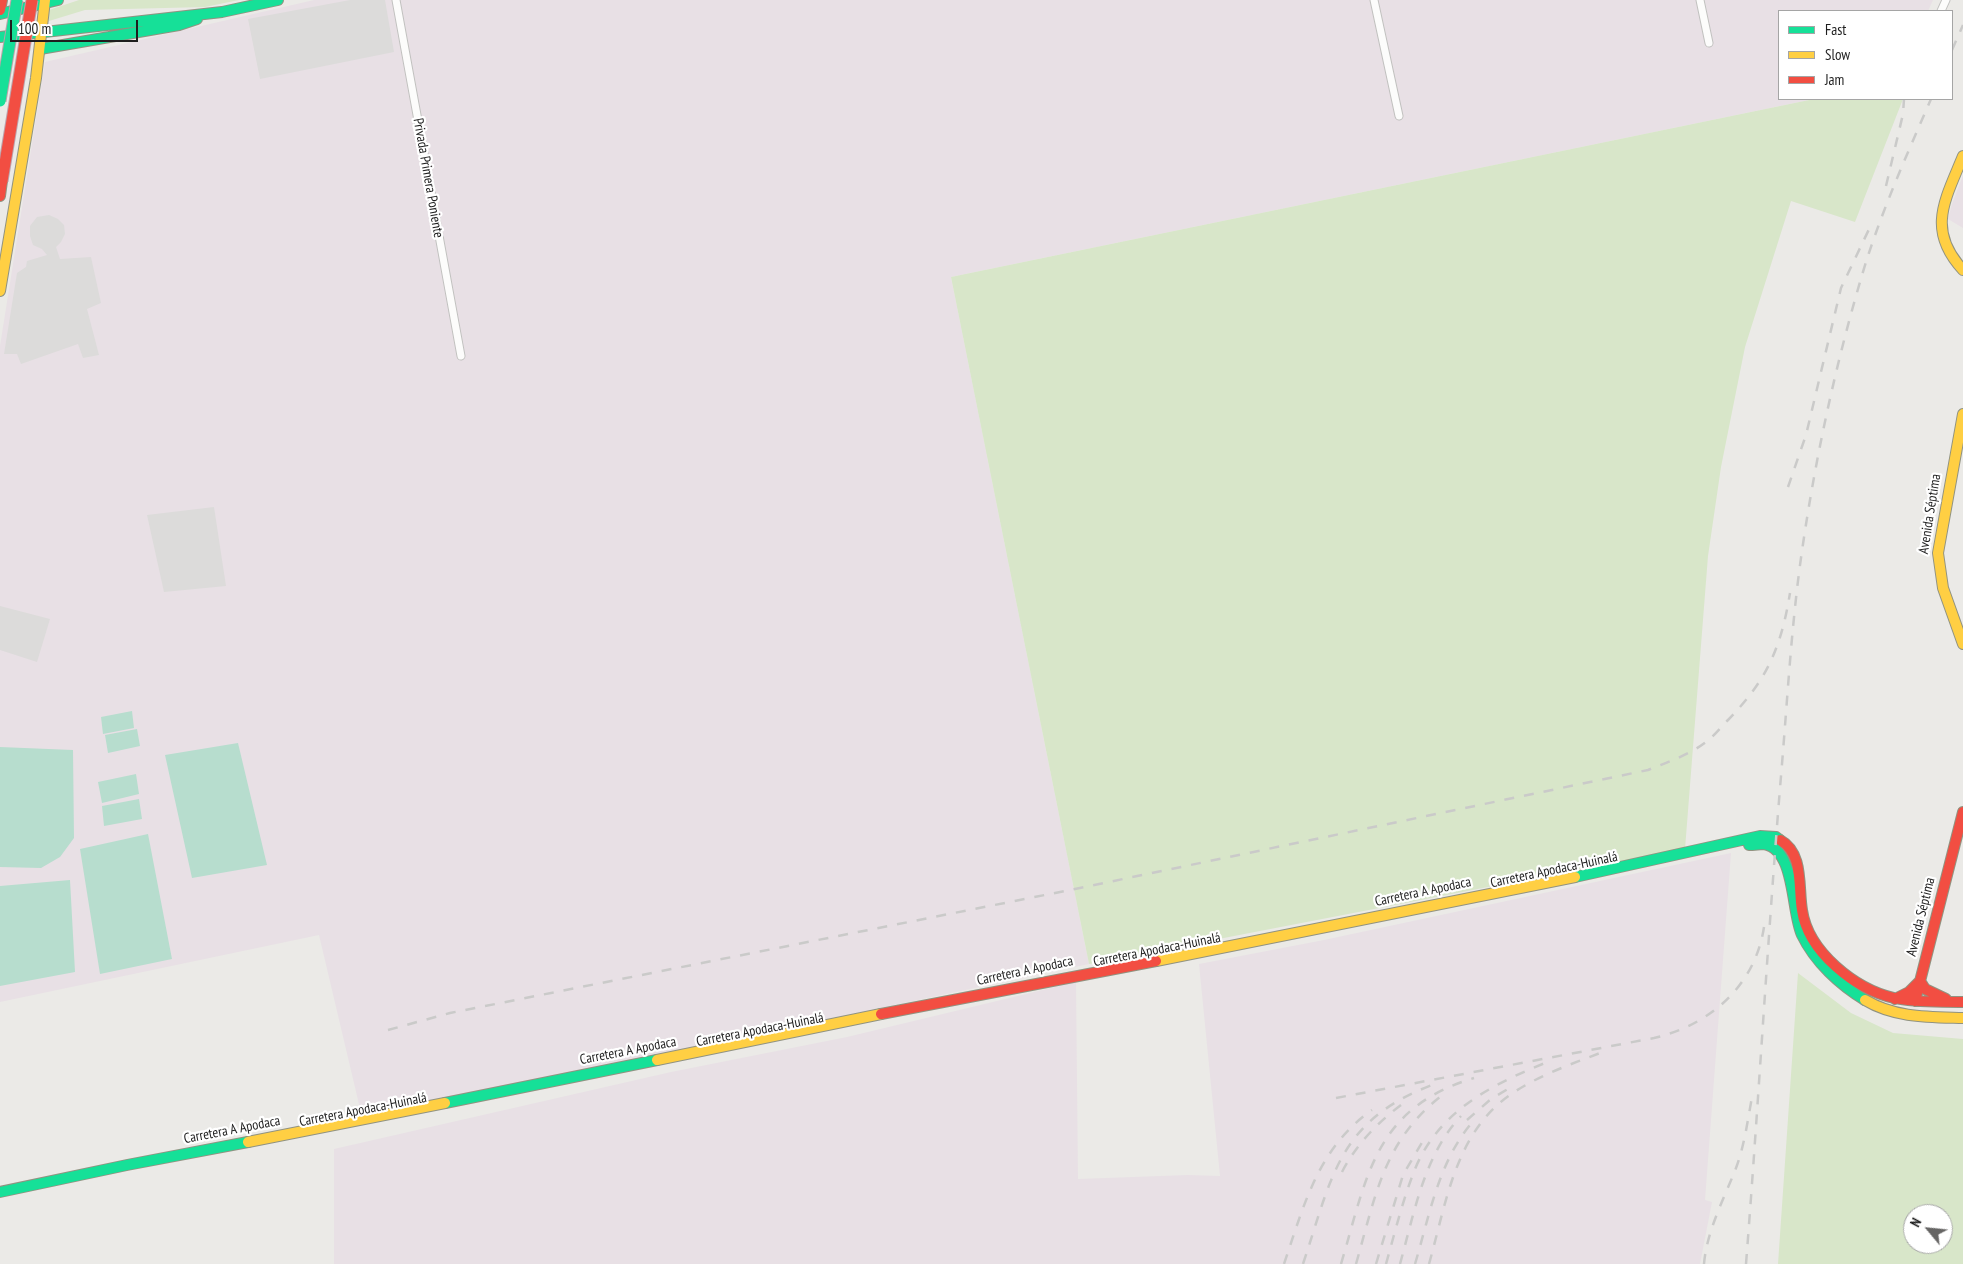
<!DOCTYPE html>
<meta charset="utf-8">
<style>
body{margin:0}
#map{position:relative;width:1963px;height:1264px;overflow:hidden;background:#ebeae7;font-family:"PT Sans Narrow",sans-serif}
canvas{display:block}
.legend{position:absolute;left:1778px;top:10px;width:175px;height:90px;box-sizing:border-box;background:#fff;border:1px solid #a5a5a5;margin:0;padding:6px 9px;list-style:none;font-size:15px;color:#1e1e1e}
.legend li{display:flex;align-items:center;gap:10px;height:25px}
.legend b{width:25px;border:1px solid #a5a5a5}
.north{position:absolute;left:1903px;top:1204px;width:50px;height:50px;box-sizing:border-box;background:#fff;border:1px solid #a5a5a5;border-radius:50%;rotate:298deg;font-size:14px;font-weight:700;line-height:20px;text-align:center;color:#1e1e1e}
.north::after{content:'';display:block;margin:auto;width:18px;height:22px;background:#666564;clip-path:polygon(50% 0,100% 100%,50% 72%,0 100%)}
.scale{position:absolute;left:10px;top:20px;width:128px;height:22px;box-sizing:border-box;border:2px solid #1e1e1e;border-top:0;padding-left:6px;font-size:15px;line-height:18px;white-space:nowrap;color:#1e1e1e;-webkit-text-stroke:4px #fff;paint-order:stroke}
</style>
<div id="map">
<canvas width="1963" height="1264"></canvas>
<ul class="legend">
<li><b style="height:6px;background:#16e098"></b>Fast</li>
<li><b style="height:6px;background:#ffcf43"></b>Slow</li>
<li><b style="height:6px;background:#f24e42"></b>Jam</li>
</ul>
<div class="north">N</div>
<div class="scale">100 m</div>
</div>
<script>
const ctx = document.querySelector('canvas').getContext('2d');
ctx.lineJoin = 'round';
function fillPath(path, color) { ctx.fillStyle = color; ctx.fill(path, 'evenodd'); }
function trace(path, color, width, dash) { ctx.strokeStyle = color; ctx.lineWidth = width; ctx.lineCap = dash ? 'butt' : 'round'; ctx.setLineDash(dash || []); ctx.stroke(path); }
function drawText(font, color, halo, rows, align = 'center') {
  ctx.font = font + ' "PT Sans Narrow",sans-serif'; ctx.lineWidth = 4.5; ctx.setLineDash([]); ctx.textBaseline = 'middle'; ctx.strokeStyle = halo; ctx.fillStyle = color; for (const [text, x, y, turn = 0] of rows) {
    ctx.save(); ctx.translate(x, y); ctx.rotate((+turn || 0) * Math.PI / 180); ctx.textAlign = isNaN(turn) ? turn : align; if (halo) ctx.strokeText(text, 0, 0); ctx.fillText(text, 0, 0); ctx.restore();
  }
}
fillPath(new Path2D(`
 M314 0H1933L1928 11H1779V99H1814L951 277 1089 964 362 1117 319 935 0 1002V346L45 62Z
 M1963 175V228L1948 219 1952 204Z
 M1731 853 1705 1200 1712 1202 1700 1264H334V1149L671 1072 847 1037 1076 982 1078 1179 1188 1175 1220 1176 1199 964 1324 940Z`), '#e8e0e5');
fillPath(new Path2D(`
 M79 0H239L205 7 85 10 49 21V10Z
 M1814 99H1903L1855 222 1791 201 1745 347 1721 467 1708 556 1685 849 1089 964 951 277Z
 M1798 973 1851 1013 1893 1033 1963 1039V1264H1778ZM1913 1214H1943V1244H1913Z`), '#d8e6c9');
fillPath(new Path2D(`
 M132 711 134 728 103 734 101 717Z
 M137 729 140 746 108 753 105 735Z
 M238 743 267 865 192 878 165 755Z
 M0 747 73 750 74 838 60 857 41 868 0 867Z
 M136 774 139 794 102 803 98 782Z
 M139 799 142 819 104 826 102 806Z
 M148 834 172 959 100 974 80 849Z
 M70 880 75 972 0 986V886Z`), '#b7ddce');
fillPath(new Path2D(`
 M350 0H385L394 52 260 79 248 19Z
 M49 215 58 219 64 225 65 234 61 242 56 247 60 259 91 257 101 303 87 309 99 355 83 358 78 344 21 364 17 354H4L17 273 26 267 27 261 47 255 42 249 33 245 30 236V226L37 217Z
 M214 507 226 586 164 592 147 515Z
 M0 606 50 619 37 662 0 650Z`), '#dcdbda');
const street = new Path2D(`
 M396 0 461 356
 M1374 0 1399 116
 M1700 0 1709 43
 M1941 11 1946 0`);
const fast = new Path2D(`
 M0 14 58 0
 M0 37 222 12 278 0
 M40 49 179 25 197 19
 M1749 845C1754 845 1760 844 1764 844 1796 849 1791 912 1802 935 1815 962 1840 985 1865 1000
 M1575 877 1760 836 1776 837 1780 840
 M445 1103 657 1060
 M0 1192 127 1165 248 1142`);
const slow = new Path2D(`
 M1963 156C1945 200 1926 230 1963 270
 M0 291 36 78 45 0
 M1963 414 1938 553 1943 588 1963 644
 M1156 961 1575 877
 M1865 1000C1895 1018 1929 1017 1963 1018
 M657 1060 881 1014
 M248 1142 445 1103`);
const jam = new Path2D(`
 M0 10 2 0
 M0 196 2 181
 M1780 840C1804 853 1798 887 1802 910 1808 952 1855 989 1894 998 1917 1003 1940 1001 1963 1002
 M1895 999 1909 992 1920 981 1925 989 1946 999
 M1915 1001 1963 812
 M881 1014 1156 961`);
trace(street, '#c1c1bf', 9);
trace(fast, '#919381', 12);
trace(slow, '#919381', 12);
trace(jam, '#919381', 12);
trace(street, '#fcfcfb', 7);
trace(fast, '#16e098', 10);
trace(slow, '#ffcf43', 10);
trace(jam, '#f24e42', 10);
trace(new Path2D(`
 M1952 50 1963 25
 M1886 186 1903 114 1904 99
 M1788 487 1806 435 1841 288 1871 225
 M388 1030 450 1013 1075 889 1648 770C1668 762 1689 755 1706 742 1714 736 1721 727 1728 720 1767 680 1781 648 1790 593
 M1336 1098 1654 1038C1710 1025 1755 986 1764 927
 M1467 1120 1491 1099 1513 1086
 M1342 1172C1356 1145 1377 1123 1401 1105
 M1284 1264C1304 1205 1318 1148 1372 1110
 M1303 1264C1332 1177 1338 1121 1432 1085
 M1341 1264C1367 1177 1374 1108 1474 1078
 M1356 1264C1375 1198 1383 1142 1440 1097
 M1376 1264 1403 1175 1424 1139
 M1386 1264C1395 1232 1403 1199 1415 1169 1439 1111 1491 1085 1545 1063
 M1400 1264C1414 1214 1424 1155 1461 1116
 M1415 1264C1430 1214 1439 1158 1476 1118
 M1429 1264C1446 1204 1455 1133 1510 1095 1537 1076 1569 1065 1600 1053
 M1704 1264C1707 1230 1724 1199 1736 1168 1745 1144 1748 1117 1753 1092
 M1746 1264C1759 1097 1768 931 1782 764 1788 691 1792 617 1803 544 1816 456 1835 368 1860 282 1878 219 1905 159 1931 99`), '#cacac9', 2.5, [10, 10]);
const fastBridge = new Path2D(`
 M0 101 17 0`);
const jamBridge = new Path2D(`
 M2 181 32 0`);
trace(fastBridge, '#bda1a9', 13, []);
trace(jamBridge, '#bda1a9', 13, []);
trace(fastBridge, '#16e098', 11);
trace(jamBridge, '#f24e42', 11);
drawText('14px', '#1e1e1e', '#fff', [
 ["Privada Primera Poniente",428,178,80],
 ["Avenida Séptima",1930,514,-81],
 ["Carretera Apodaca-Huinalá",1554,870,-12],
 ["Carretera A Apodaca",1423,892,-12],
 ["Avenida Séptima",1921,917,-76],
 ["Carretera Apodaca-Huinalá",1157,950,-11],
 ["Carretera A Apodaca",1025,971,-12],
 ["Carretera Apodaca-Huinalá",760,1030,-11],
 ["Carretera A Apodaca",628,1051,-11],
 ["Carretera Apodaca-Huinalá",363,1110,-11],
 ["Carretera A Apodaca",232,1130,-11]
]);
</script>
